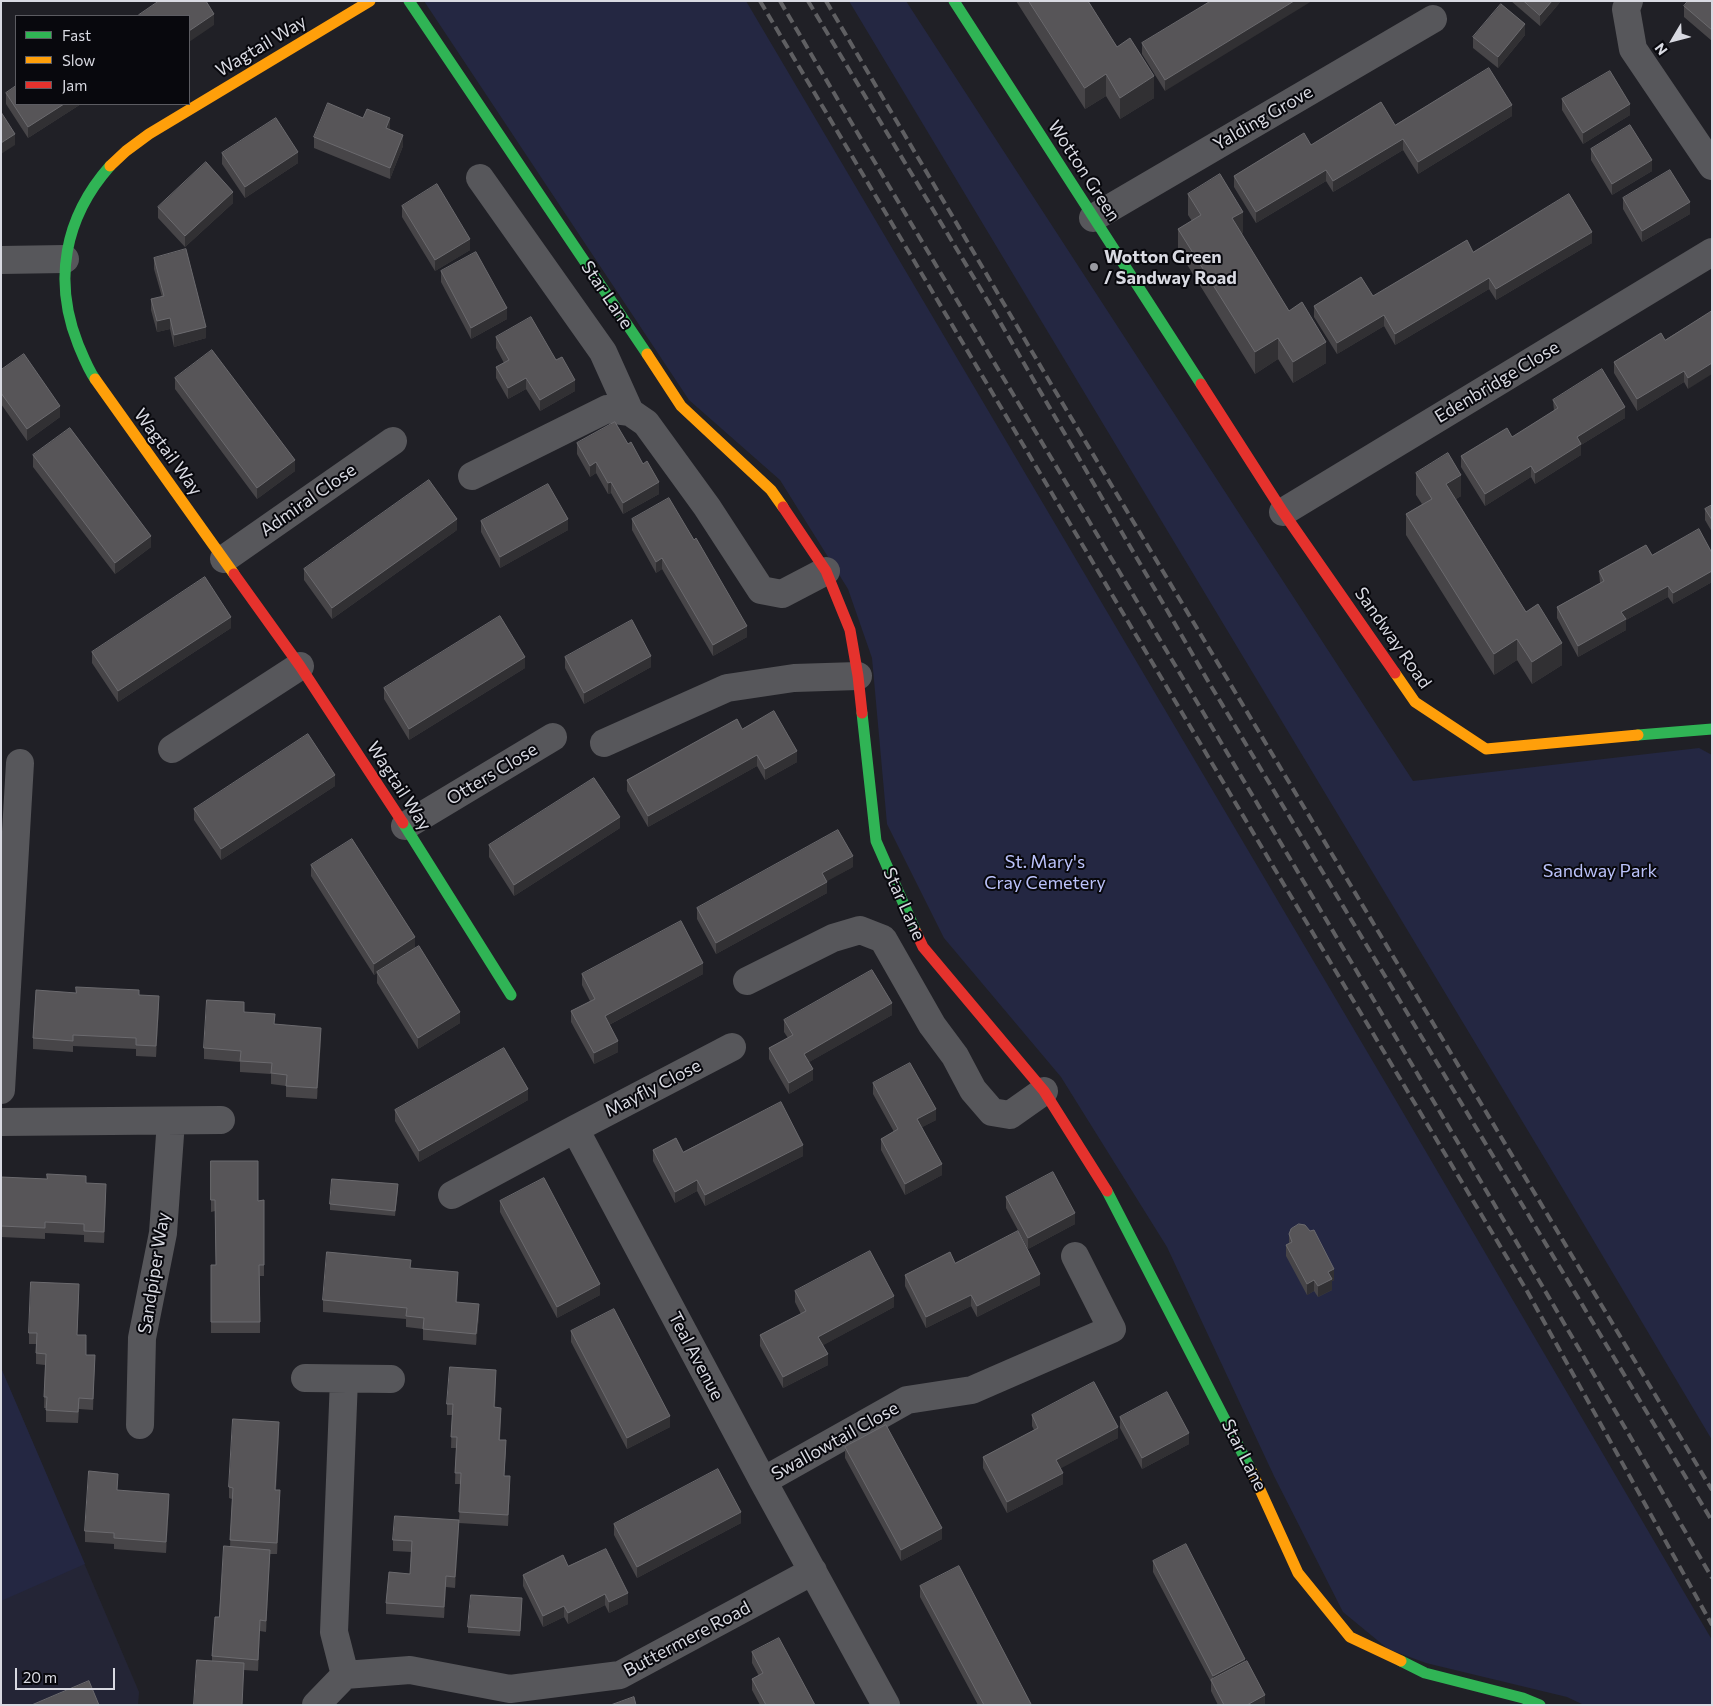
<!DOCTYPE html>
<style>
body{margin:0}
#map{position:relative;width:1713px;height:1706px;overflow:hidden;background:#202026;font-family:Commissioner,sans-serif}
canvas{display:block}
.frame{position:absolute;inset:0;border:2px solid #d9dae2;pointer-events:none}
.legend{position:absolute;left:15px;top:15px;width:175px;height:90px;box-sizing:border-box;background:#08080d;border:1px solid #5c5c62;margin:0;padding:6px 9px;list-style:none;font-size:15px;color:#d9dae2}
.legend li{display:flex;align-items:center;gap:10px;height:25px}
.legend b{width:25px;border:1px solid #5c5c62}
.north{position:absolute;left:1648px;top:15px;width:50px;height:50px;-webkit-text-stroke:4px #08080d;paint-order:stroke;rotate:233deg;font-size:14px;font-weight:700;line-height:20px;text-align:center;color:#d9dae2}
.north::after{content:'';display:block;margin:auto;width:18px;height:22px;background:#d9dae2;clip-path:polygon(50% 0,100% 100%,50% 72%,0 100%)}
.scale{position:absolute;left:15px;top:1668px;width:100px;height:22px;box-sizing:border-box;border:2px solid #d9dae2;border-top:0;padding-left:6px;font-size:15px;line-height:18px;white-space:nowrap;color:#d9dae2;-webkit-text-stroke:4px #08080d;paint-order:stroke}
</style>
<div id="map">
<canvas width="1713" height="1706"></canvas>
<div class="frame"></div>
<ul class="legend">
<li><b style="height:6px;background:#30b455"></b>Fast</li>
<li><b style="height:6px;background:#ff9f0a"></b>Slow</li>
<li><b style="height:6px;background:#e5322d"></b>Jam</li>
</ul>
<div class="north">N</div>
<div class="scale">20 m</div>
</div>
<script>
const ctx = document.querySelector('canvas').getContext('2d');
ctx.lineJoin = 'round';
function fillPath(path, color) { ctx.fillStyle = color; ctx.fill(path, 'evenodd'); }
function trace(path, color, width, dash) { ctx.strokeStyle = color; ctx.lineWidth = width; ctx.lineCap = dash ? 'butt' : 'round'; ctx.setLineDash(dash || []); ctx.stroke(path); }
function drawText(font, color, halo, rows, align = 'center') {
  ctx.font = font + ' Commissioner,sans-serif'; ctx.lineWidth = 4; ctx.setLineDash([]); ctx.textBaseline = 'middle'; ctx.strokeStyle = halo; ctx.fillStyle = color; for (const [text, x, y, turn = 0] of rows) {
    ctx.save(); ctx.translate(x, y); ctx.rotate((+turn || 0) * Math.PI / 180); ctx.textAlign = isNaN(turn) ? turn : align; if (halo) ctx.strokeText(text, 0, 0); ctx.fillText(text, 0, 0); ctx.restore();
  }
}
fillPath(new Path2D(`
 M1 1368 139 1692 138 1705H1Z`), '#242536');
fillPath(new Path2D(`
 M424 1H746L1398 1104 1712 1640V1705H1584L1567 1697 1426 1663 1388 1649 1343 1612 1274 1476 1167 1247 1061 1077 944 938 887 824 872 658 848 589 780 480 689 400Z
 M849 1H906L1413 781 1699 748 1712 755V1440L1560 1184Z
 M1 1368 85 1564 1 1601Z`), '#242742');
trace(new Path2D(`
 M1629 1 1626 9 1633 49 1712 166
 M480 178 603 352 630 412
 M1093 218 1433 19
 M1 260 65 259
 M472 476 607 409 630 412 646 423 707 507 761 590 782 594 826 571
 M1283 512 1712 252
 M224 559 393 441
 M604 743 727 688 794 678 858 676
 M172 749 300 666
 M405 826 553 737
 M747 981 833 938 860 930 883 939 932 1025 955 1056 973 1090 992 1112 1010 1115 1044 1091
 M1 1090 20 763
 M1 1122 221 1120
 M575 1129 763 1481 886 1705
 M452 1195 575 1129 732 1047
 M305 1378 391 1379
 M344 1379 334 1632 345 1675
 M140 1425 142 1338 163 1233 171 1121
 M763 1481 907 1400 972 1390 1112 1329 1075 1256
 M316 1705 345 1675 410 1670 510 1689 620 1675 813 1571`), '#57575b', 28);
trace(new Path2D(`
 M409 1 647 354
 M954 1 1201 384
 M95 379C88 369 83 356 78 344 53 281 64 218 110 166
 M862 713 876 841 916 932
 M1638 735 1712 729
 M403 823 511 995
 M1107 1191 1252 1472
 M1401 1661 1425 1673 1523 1698 1540 1705`), '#30b455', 11);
trace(new Path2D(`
 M110 166 126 151 149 134 370 1
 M647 354 681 406 771 490 783 507
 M95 379 234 574
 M1395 673 1415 702 1486 749 1638 735
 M1252 1472 1298 1573 1350 1637 1401 1661`), '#ff9f0a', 11);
trace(new Path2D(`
 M1201 384 1283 512 1395 673
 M783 507 826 571 850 630 858 676 862 713
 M234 574 300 666 403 823
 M916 932 923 947 1044 1091 1107 1191`), '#e5322d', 11);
trace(new Path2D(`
 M760 1 1280 878 1527 1291 1712 1625
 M780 1C916 234 1056 465 1194 697 1368 990 1542 1283 1712 1578
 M808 1 989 303 1208 681 1712 1521
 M826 1 1051 384 1712 1490`), '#5f5f62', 4, [10, 5]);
fillPath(new Path2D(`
 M1016 1H1088L1117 47 1154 98 1120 119 1106 96 1085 109Z
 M1211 1 1165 91 1142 54V43Z
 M1511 1H1561L1540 26Z
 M1712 1V41L1684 17V6Z
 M1525 35 1498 68 1473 48V37Z
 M6 93 16 104H81L28 138 6 104Z
 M1562 99 1630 115 1583 144 1562 110Z
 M1512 116 1418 174 1403 150 1333 192 1326 181 1256 223 1234 187V176L1311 145 1395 125Z
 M390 129V130L403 146 390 179 314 148V137Z
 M1591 149 1652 171 1612 195 1591 160Z
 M222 153 298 163 245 198 222 164Z
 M1188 194 1243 233 1241 234 1289 311 1326 363 1293 383 1278 359 1255 374 1178 250V229L1192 221 1188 215Z
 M1623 198 1690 214 1642 242 1623 209Z
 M233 203 185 247 158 218V207Z
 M402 206 470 250 435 271 402 217Z
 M1592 243 1496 300 1489 289 1395 345 1384 326 1337 354 1314 317V306L1373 296 1473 252Z
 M154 258 206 338 174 347 170 329 157 332 151 310V299L162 297 154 269Z
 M441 271 507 319 471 339 441 282Z
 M1712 311 1688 389 1684 382 1637 411 1614 373V362L1665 340Z
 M496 337 556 360 575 391 540 411 526 389 508 399 496 378V367L504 363 496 348Z
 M1 370 60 417 27 441 1 404Z
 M175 378 295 471 257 499 175 389Z
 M1553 400 1625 418 1581 445V455L1535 484 1531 477 1485 506 1461 467V456L1512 437 1554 411Z
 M577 443 628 444 659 494 623 514 611 493 608 494 596 473 590 477 577 454Z
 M33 455 151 547 115 574 33 467Z
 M1416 473 1461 496 1456 499 1526 612 1562 665 1532 684 1517 660 1494 675 1406 535V514L1422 504 1416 495Z
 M1712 505V532L1705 520V509Z
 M632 519 747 637 713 656 662 569 656 573 632 530Z
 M481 521 568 530 500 568 481 532Z
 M457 530 332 619 304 580V569Z
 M1712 553V582L1673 604 1668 597 1626 620V630L1578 657 1557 618V607L1600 583 1599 571 1652 555Z
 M231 628 118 702 92 663V652Z
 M565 657 651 667 584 704 565 668Z
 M525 668 409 740 384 699V688Z
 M742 729 797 762 765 780 757 766 648 827 627 791V780Z
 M335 786 221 860 194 820V809Z
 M620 828 514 896 489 857V845Z
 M311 865 415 948 460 1023 418 1049 377 983V973L374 975 311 876Z
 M853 867 826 881 827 893 716 954 697 919V908Z
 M582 974H703L609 1025 618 1052 594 1064 571 1022V1011L590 1001 582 985Z
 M76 993 139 995 159 1007 156 1057 136 1056V1049L73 1046V1052L33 1049V1038Z
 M244 1012 275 1024 321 1039 317 1099 286 1097V1086L271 1084V1074L240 1072V1062L204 1059V1048Z
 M892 1015 809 1062 813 1080 789 1094 769 1059V1048L788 1038 784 1032V1020Z
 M873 1083 936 1120 922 1127 942 1175 905 1195 881 1150V1139L894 1132 873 1094Z
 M528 1100 419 1162 395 1121V1110Z
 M653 1150 683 1152 803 1156 705 1206 697 1191 675 1203 653 1161Z
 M211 1161 258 1201 264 1200V1276H260V1333H211V1265H216L215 1211 211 1212Z
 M1 1177 86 1183 106 1195 104 1243 84 1242V1235L45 1233V1239L1 1237Z
 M398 1190 395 1216 330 1210V1204Z
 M1006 1197 1075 1224 1028 1249 1006 1208Z
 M500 1201 600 1295 557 1318 500 1212Z
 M1289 1234 1334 1280 1332 1281V1290L1318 1297 1314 1291 1307 1295 1286 1256V1245L1289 1243Z
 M955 1263 1040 1285 977 1317 971 1306 926 1328 905 1286V1275Z
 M411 1268 458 1283 457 1302 479 1315 476 1345 423 1340V1329L406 1327V1319L323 1312V1300Z
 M795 1291 894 1307 823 1345 828 1365 783 1388 760 1346V1335L801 1314 795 1302Z
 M79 1295 77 1335 86 1355H95L93 1410 79 1409 78 1423 46 1422V1408H44L45 1365 36 1364V1344H29V1333Z
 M571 1331 670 1427 627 1449 571 1342Z
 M496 1381 495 1407 501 1419 500 1440 506 1451 504 1476 510 1487 508 1526 459 1523 455 1588 446 1587 444 1618 386 1614V1603L410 1574 412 1552 393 1551V1540L459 1520 461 1484H455L456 1448H451L452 1415H447V1404Z
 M1032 1415 1118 1438 1060 1468 1063 1484 1007 1513 983 1468V1457L1034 1430 1032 1426Z
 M1120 1417 1189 1444 1142 1469 1120 1428Z
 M279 1433 276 1490 280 1501 277 1554H270L266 1632 260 1631 258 1671 244 1670 212 1661V1656L219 1617 230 1547 232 1499 229 1498V1487Z
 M845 1447 942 1539 901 1561 845 1458Z
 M118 1490 169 1505 166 1553 114 1549V1544L85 1542V1531Z
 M741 1523 637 1578 614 1535V1524Z
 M1153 1561 1245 1662 1265 1705H1218L1211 1691V1682L1153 1572Z
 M568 1566 628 1604 609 1613 605 1605 568 1624 564 1617 543 1627 523 1586V1575Z
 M920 1586 1031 1705H978L920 1597Z
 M522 1604 520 1636 468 1633V1627Z
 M752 1652 815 1705H760L752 1690V1679L759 1676 752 1663Z`), '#474548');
fillPath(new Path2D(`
 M1294 1H1312L1165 91V80Z
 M1552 1H1561L1540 26V15Z
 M214 14V25L189 42V31Z
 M1525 24V35L1498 68V57Z
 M1106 74V96L1085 109V88Z
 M1154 76V98L1120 119V98Z
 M64 104H81L28 138V127Z
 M1630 104V115L1583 144V133Z
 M1512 105V116L1418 174V162Z
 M390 118V129L386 139V128Z
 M15 134V145L1 154V143Z
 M403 135V146L390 179V168Z
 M1403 139V150L1333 192V181Z
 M298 152V163L245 198V187Z
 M1652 160V171L1612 195V184Z
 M1326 170V181L1256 223V212Z
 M233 192V203L185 247V236Z
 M1690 202V214L1642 242V231Z
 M1243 212V233L1232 240V218Z
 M1592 232V243L1496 300V289Z
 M470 239V250L435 271V260Z
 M1489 278V289L1395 345V334Z
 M507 308V319L471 339V328Z
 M1384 315V326L1337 354V343Z
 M170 318V329L157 332V321Z
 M206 327V338L174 347V335Z
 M1278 338V359L1255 374V352Z
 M1326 342V363L1293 383V362Z
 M1712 363V374L1688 389V378Z
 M1684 371V382L1637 411V399Z
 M526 378V389L508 399V388Z
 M575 380V391L540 411V400Z
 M60 406V417L27 441V429Z
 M1625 407V418L1581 445V455L1535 484V473L1577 437Z
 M295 460V471L257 499V488Z
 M596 462V473L590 477V466Z
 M1531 466V477L1485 506V494Z
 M1461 475V496L1446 505V484Z
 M611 482V493L608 494V483Z
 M659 482V494L623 514V503Z
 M457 519V530L332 619V608Z
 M568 519V530L500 568V557Z
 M151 536V547L115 574V563Z
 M662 558V569L656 573V562Z
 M1712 571V582L1673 604V593Z
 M1668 586V597L1626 620V630L1578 657V646L1621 612Z
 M231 617V628L118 702V691Z
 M747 626V637L713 656V645Z
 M1517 639V660L1494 675V654Z
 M1562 643V665L1532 684V662Z
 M651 656V667L584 704V693Z
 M525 657V668L409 740V729Z
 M797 751V762L765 780V769Z
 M757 755V766L648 827V816Z
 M335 775V786L221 860V849Z
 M620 817V828L514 896V885Z
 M853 856V867L822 884V873Z
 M827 882V893L716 954V943Z
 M415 937V948L374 975V964Z
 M703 963V974L605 1027V1016Z
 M159 996V1007L156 1057V1046Z
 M892 1003V1015L804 1065V1054Z
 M460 1012V1023L418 1049V1038Z
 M321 1028V1039L317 1099V1088Z
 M618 1041V1052L594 1064V1053Z
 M813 1069V1080L789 1094V1083Z
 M528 1089V1100L419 1162V1151Z
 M936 1109V1120L917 1130V1119Z
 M803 1145V1156L705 1206V1195Z
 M942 1164V1175L905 1195V1184Z
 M697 1180V1191L675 1203V1192Z
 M106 1184V1195L104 1243V1232Z
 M1075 1213V1224L1028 1249V1238Z
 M1334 1269V1280L1332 1281V1290L1318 1297V1286L1328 1272Z
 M458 1272V1283L456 1313V1302Z
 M1040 1274V1285L977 1317V1306Z
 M1314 1280V1291L1307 1295V1284Z
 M600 1284V1295L557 1318V1307Z
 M971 1295V1306L926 1328V1317Z
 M894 1296V1307L818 1348V1337Z
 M479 1304V1315L476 1345V1334Z
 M828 1354V1365L783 1388V1377Z
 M496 1370V1381L494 1418V1407Z
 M670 1416V1427L627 1449V1438Z
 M279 1422V1433L275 1501V1490Z
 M1118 1427V1438L1056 1471V1460Z
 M1189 1433V1444L1142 1469V1458Z
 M1063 1473V1484L1007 1513V1502Z
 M510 1476V1487L508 1526V1515Z
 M280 1490V1501L277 1554V1543Z
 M169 1494V1505L166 1553V1542Z
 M741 1512V1523L637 1578V1567Z
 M459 1520V1531L455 1588V1577Z
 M942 1528V1539L901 1561V1550Z
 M270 1550V1561L266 1632V1621Z
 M446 1576V1587L444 1618V1607Z
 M628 1593V1604L609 1613V1602Z
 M605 1594V1605L568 1624V1613Z
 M564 1606V1617L543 1627V1616Z
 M260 1620V1631L258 1671V1660Z
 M1245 1659V1670L1213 1684V1676Z
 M1265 1695V1705H1247Z`), '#313033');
const building = new Path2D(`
 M159 1H206L214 14 189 31V16H140L139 15Z
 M1029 1H1088L1117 47 1130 38 1154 76 1120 98 1106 74 1085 88Z
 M1211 1H1294L1165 80 1142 43Z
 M1524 1H1552L1540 15Z
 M1688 1H1712V30L1684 6Z
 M1501 4 1525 24 1498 57 1473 37Z
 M1489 68 1512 105 1418 162 1403 139 1333 181 1326 170 1256 212 1234 176 1304 133 1311 145 1381 102 1395 125Z
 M1610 71 1630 104 1583 133 1562 99Z
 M16 86V104H64L28 127 6 93Z
 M328 103 363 118 367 109 390 118 386 128 403 135 390 168 314 137Z
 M1 112 15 134 1 143Z
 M276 118 298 152 245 187 222 153Z
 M1630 125 1652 160 1612 184 1591 149Z
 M206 162 233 192 185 236 158 207Z
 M1670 170 1690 202 1642 231 1623 198Z
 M1220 174 1243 212 1232 218 1289 311 1302 302 1326 342 1293 362 1278 338 1255 352 1178 229 1201 215 1188 194Z
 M437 184 470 239 435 260 402 206Z
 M1569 194 1592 232 1496 289 1489 278 1395 334 1384 315 1337 343 1314 306 1361 277 1373 296 1467 240 1473 252Z
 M186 249 206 327 174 335 170 318 157 321 151 299 164 296 154 258Z
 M476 252 507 308 471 328 441 271Z
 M1712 311V363L1688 378 1684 371 1637 399 1614 362 1661 333 1665 340Z
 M531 317 556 360 562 357 575 380 540 400 526 378 508 388 496 367 509 360 496 337Z
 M212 350 295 460 257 488 175 378Z
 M24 354 60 406 27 429 1 393V370Z
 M1602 369 1625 407 1577 437 1581 444 1535 473 1531 466 1485 494 1461 456 1507 428 1512 437 1558 408 1553 400Z
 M615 422 628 444 631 442 643 464 647 461 659 482 623 503 611 482 608 483 596 462 590 466 577 443Z
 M70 428 151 536 115 563 33 455Z
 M1448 453 1461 475 1446 484 1526 612 1538 604 1562 643 1532 662 1517 639 1494 654 1406 514 1432 499 1416 473Z
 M429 480 457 519 332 608 304 569Z
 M548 484 568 519 500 557 481 521Z
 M669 498 694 540 696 538 747 626 713 645 662 558 656 562 632 519Z
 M1712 505V520L1705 509Z
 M1699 529 1712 553V571L1673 593 1668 586 1621 612 1626 619 1578 646 1557 607 1604 581 1599 571 1646 545 1652 555Z
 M205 577 231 617 118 691 92 652Z
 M500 616 525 657 409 729 384 688Z
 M632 620 651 656 584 693 565 657Z
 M774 711 797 751 765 769 757 755 648 816 627 780 737 719 742 729Z
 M308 734 335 775 221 849 194 809Z
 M594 778 620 817 514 885 489 845Z
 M838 830 853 856 822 873 827 882 716 943 697 908Z
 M352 839 415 937 374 964 311 865Z
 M681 921 703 963 605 1016 618 1041 594 1053 571 1011 595 999 582 974Z
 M419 946 460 1012 418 1038 377 972Z
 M872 970 892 1003 804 1054 813 1069 789 1083 769 1048 793 1035 784 1020Z
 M76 987 139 990V995L159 996 156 1046 136 1045V1038L73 1035V1041L33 1038 36 990 76 993Z
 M207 1000 244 1002V1012L275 1014 274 1024 321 1028 317 1088 286 1086 287 1075 271 1073 272 1063 240 1061 241 1051 204 1048Z
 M504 1048 528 1089 419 1151 395 1110Z
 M910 1063 936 1109 917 1119 942 1164 905 1184 881 1139 898 1129 873 1083Z
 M781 1102 803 1145 705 1195 697 1180 675 1192 653 1150 676 1138 683 1152Z
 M211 1161H258V1201L264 1200V1265H259L260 1322H211V1265H216L215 1200H211Z
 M1053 1172 1075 1213 1028 1238 1006 1197Z
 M47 1174 86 1176V1183L106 1184 104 1232 84 1231V1224L45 1222V1228L1 1226V1177L47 1179Z
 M544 1178 600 1284 557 1307 500 1201Z
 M332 1179 398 1184 395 1211 330 1204Z
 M1299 1224 1305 1225 1310 1231 1314 1230 1334 1269 1328 1272 1332 1279 1318 1286 1314 1280 1307 1284 1286 1245 1292 1242 1289 1234 1291 1229Z
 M1018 1231 1040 1274 977 1306 971 1295 926 1317 905 1275 950 1252 955 1263Z
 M870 1251 894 1296 818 1337 828 1354 783 1377 760 1335 806 1311 795 1291Z
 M327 1252 411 1260 410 1268 458 1272 456 1302 479 1304 476 1334 423 1329 424 1318 406 1316 407 1308 323 1300Z
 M31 1282 79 1284 77 1335H86V1355H95L93 1399 79 1398 78 1412 46 1410 47 1397H44L46 1354 36 1353 37 1333H29Z
 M614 1309 670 1416 627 1438 571 1331Z
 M450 1367 496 1370 494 1407 501 1408 499 1440H506L504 1476H510L508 1515 459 1512 461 1473H455L457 1437H451L453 1404H447Z
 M1094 1382 1118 1427 1056 1460 1063 1473 1007 1502 983 1457 1038 1428 1032 1415Z
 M1167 1392 1189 1433 1142 1458 1120 1417Z
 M233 1419 279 1422 275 1490H280L277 1543 230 1540 233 1488 229 1487Z
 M886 1425 942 1528 901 1550 845 1447Z
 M718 1469 741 1512 637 1567 614 1524Z
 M89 1471 118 1474 117 1490 169 1494 166 1542 114 1538V1533L85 1531Z
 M395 1516 459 1520 455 1577 446 1576 444 1607 386 1603 389 1572 410 1574 412 1541 393 1540Z
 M1186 1544 1245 1659 1213 1676 1153 1561Z
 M224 1546 270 1550 266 1621 260 1620 258 1660 212 1656 215 1617H219Z
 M606 1549 628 1593 609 1602 605 1594 568 1613 564 1606 543 1616 523 1575 563 1555 568 1566Z
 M959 1566 1031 1704 1030 1705H984L920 1586Z
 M471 1595 522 1598 520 1631 468 1627Z
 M779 1638 815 1705H766L752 1679 763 1673 752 1652Z
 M197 1660 244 1663 242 1705H194Z
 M1247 1661 1265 1695 1247 1705H1224L1211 1680Z
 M89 1681 99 1705H32Z
 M634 1697 636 1705H611Z`);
fillPath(building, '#575558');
trace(building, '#6b6a6e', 1);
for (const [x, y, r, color] of [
 [1094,267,5,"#9899a0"]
]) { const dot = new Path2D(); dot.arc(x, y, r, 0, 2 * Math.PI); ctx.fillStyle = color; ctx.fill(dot); trace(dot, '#08080d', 2); }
drawText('18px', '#d9dae2', '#08080d', [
 ["Wagtail Way",261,46,-31],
 ["Yalding Grove",1263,118,-30],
 ["Wotton Green",1084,171,57],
 ["Star Lane",607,295,56],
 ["Edenbridge Close",1497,382,-31],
 ["Wagtail Way",168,452,54],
 ["Admiral Close",308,500,-35],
 ["Sandway Road",1393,638,55],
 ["Otters Close",492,774,-31],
 ["Wagtail Way",399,786,57],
 ["Star Lane",904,904,66],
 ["Mayfly Close",653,1088,-27],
 ["Sandpiper Way",154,1273,-81],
 ["Teal Avenue",696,1356,62],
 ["Swallowtail Close",835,1441,-29],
 ["Star Lane",1244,1455,63],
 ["Buttermere Road",687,1639,-28]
]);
drawText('bold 18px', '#d9dae2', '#08080d', [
 ["Wotton Green",1104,257],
 ["/ Sandway Road",1104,278]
], 'left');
drawText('18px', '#bbc2fa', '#08080d', [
 ["St. Mary's",1045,862],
 ["Cray Cemetery",1045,883],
 ["Sandway Park",1600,871]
]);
</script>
